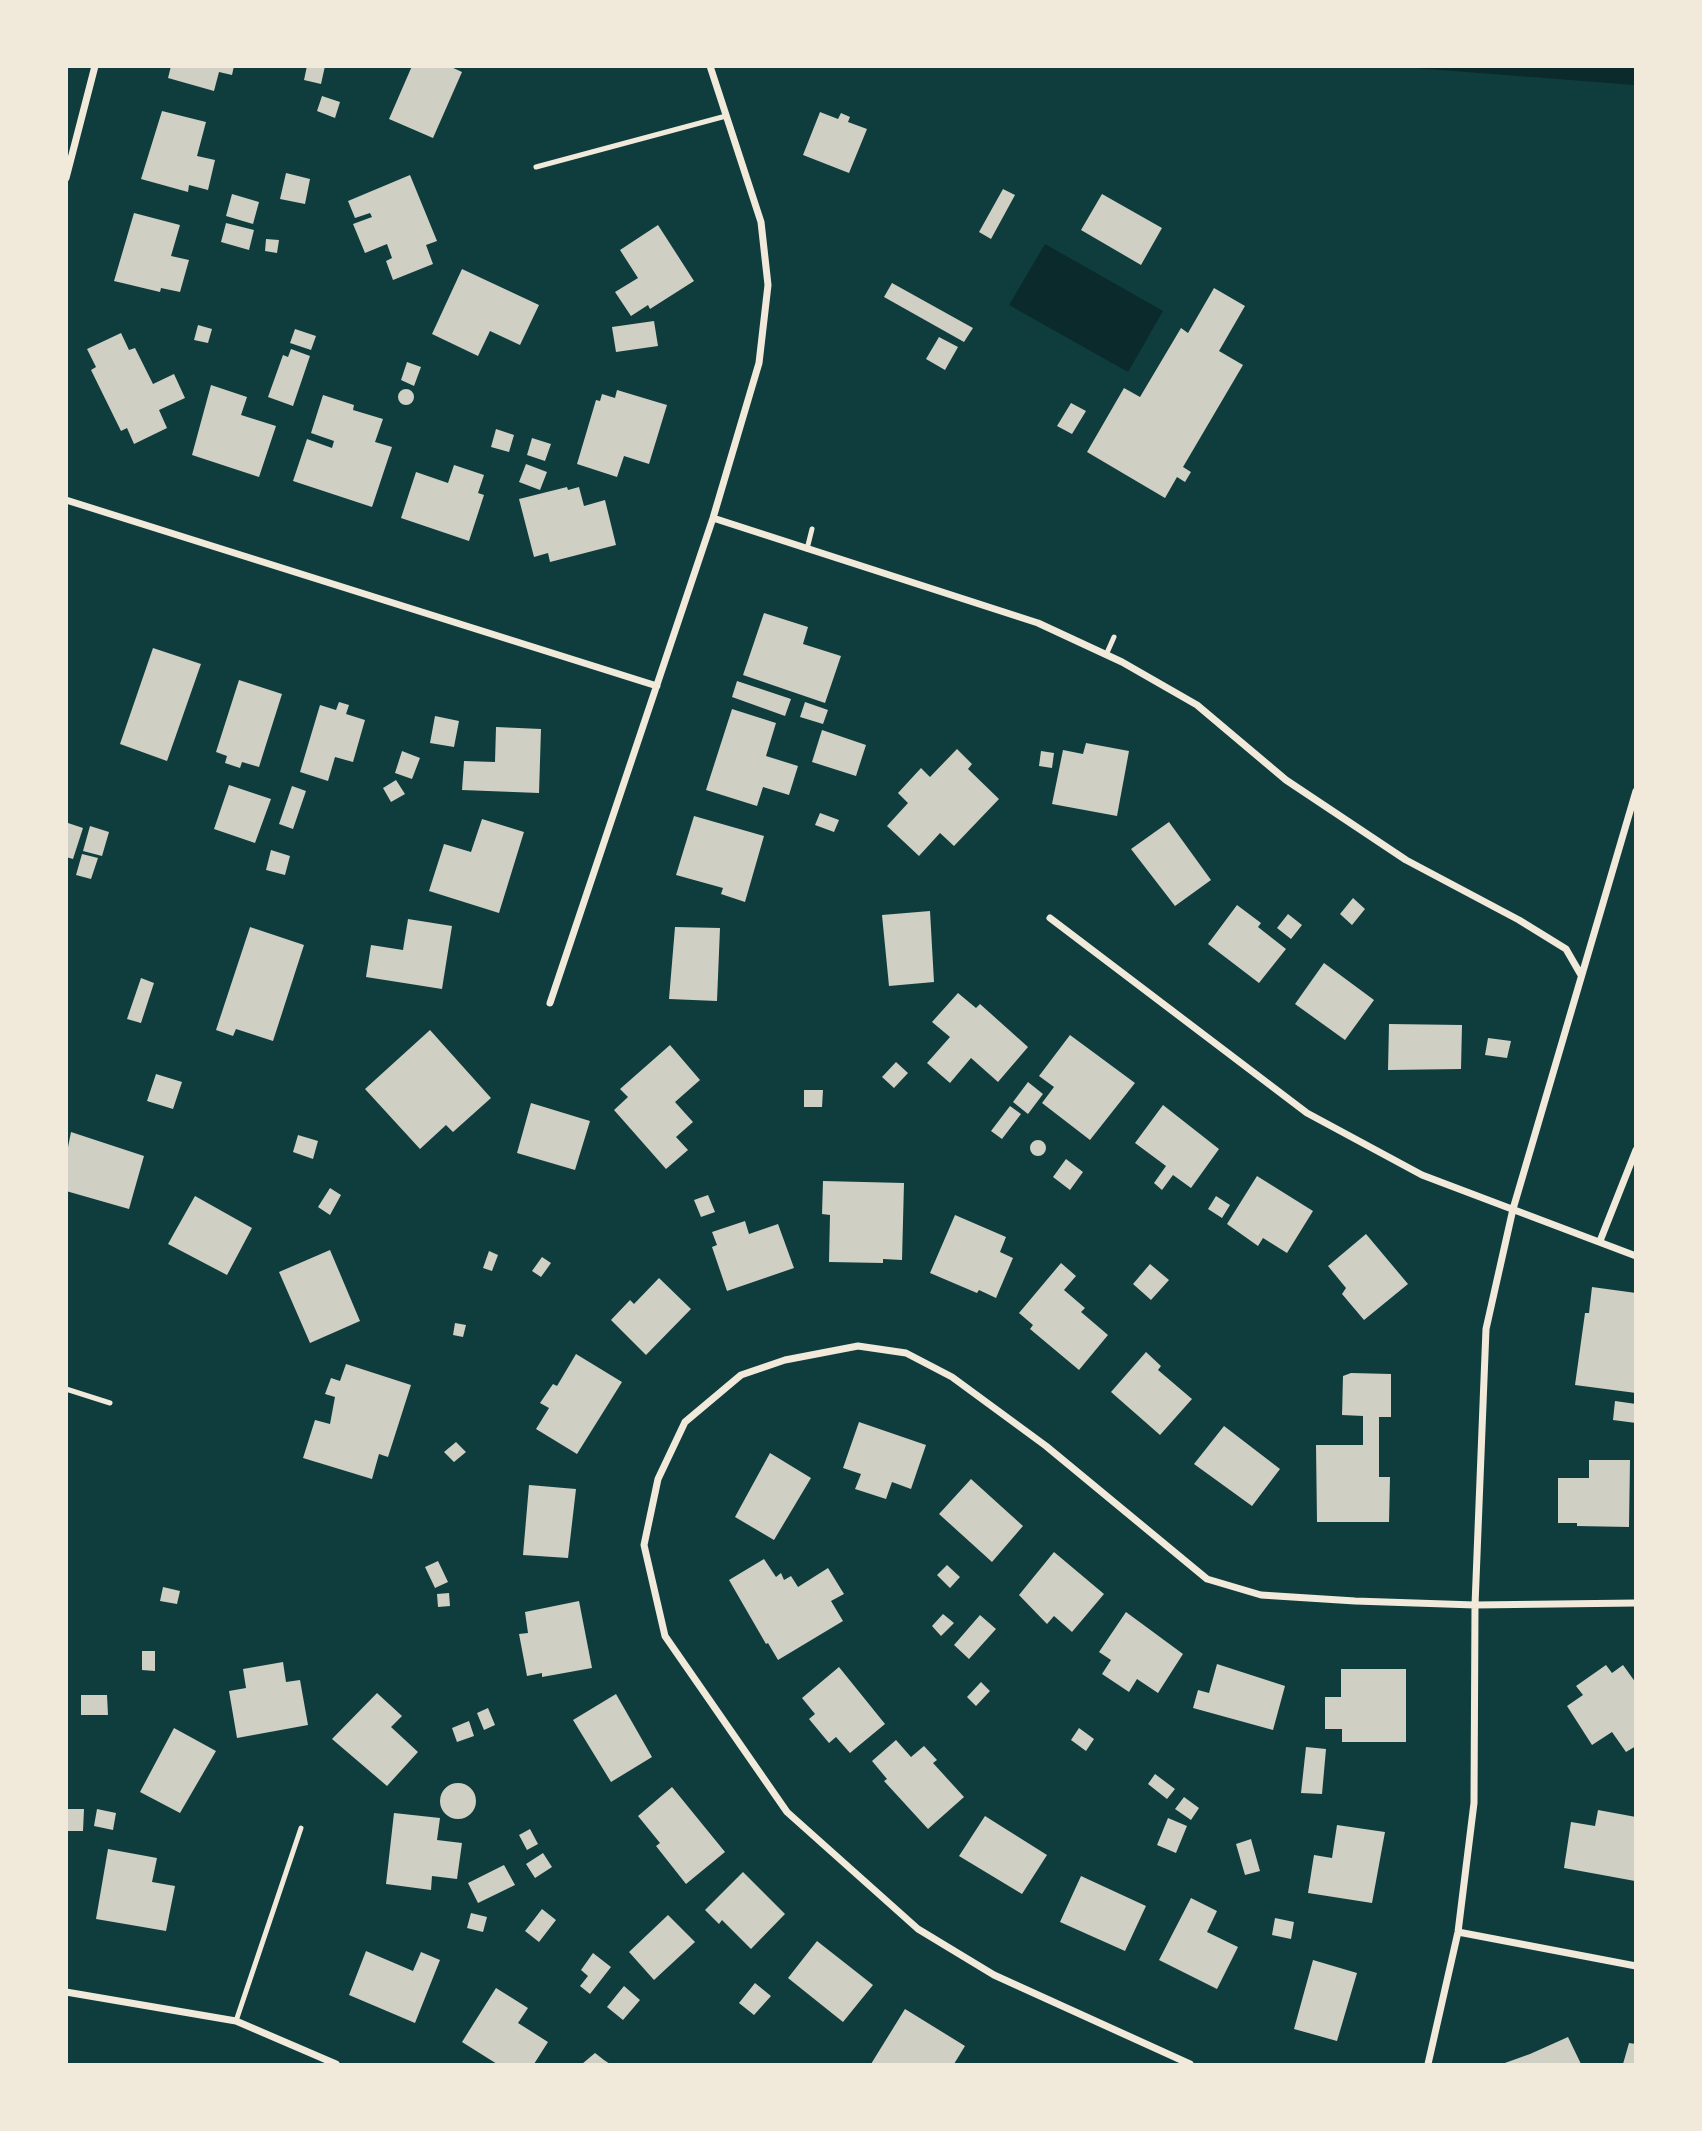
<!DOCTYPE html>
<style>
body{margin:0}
#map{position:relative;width:1702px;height:2131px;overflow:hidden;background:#0f3d3e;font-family:"Fira Sans Condensed",sans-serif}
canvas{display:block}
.frame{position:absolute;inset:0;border:68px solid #f1e9da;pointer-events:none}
</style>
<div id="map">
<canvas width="1702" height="2131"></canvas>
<div class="frame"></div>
</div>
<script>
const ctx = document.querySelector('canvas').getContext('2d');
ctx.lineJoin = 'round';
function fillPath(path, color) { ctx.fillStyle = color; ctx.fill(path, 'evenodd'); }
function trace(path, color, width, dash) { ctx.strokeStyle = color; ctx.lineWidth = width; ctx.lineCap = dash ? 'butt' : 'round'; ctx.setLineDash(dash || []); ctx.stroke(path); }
fillPath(new Path2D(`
 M1402 67H1635V85Z
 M1045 244 1163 311 1128 372 1009 305Z`), '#0a2a2b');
fillPath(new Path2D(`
 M171 66H234L232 75 219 72 214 91 168 78Z
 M307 66H325L321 84 304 80Z
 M412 66H449L462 72 433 138 389 119Z
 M322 96 340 102 335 118 317 111Z
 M162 111 206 122 197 156 215 160 208 190 189 185 188 192 141 179Z
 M820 112 838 119 841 113 850 117 848 122 867 129 849 173 803 155Z
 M286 173 310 179 305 204 280 199Z
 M410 175 437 241 426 245 433 264 393 280 386 261 392 258 387 244 365 253 353 224 372 217 370 213 355 218 348 201Z
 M1003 189 1015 195 991 239 979 232Z
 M232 194 259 202 253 224 226 216Z
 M1102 194 1162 228 1141 265 1081 230Z
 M134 213 180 225 171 256 189 260 180 292 161 288 160 292 114 281Z
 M226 223 254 230 249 250 221 242Z
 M658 225 694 281 650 309 648 305 631 316 615 292 638 278 620 250Z
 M266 239 279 240 277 253 265 251Z
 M462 269 539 305 520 345 490 331 478 356 432 334Z
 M892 283 973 328 964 342 884 297Z
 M1214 288 1245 306 1219 351 1243 365 1183 467 1191 472 1185 482 1177 477 1165 498 1087 452 1124 388 1140 397 1181 328 1188 333Z
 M654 321 658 346 616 352 612 327Z
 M198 325 212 329 208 343 194 340Z
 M295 329 316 336 311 350 290 343Z
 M121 333 129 350 135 348 153 384 174 374 185 398 159 410 167 428 134 444 127 428 121 431 91 370 96 367 87 349Z
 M939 337 958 347 945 370 926 359Z
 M291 349 310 356 293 406 268 397 283 355 288 357Z
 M407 362 421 367 414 386 401 380Z
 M211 385 247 397 241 415 276 426 259 477 192 455Z
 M398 397a8 8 0 1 1 16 0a8 8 0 1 1-16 0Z
 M617 390 667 405 649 464 624 456 617 477 577 464 596 400 600 401 602 394 615 398Z
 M323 395 354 405 353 410 383 419 375 442 392 447 372 507 293 481 307 439 332 448 334 441 311 433Z
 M1071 403 1086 411 1072 434 1057 426Z
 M496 429 514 435 509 452 491 447Z
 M532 438 551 444 545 461 527 455Z
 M526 464 547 472 540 490 519 482Z
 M454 465 484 475 478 493 484 495 469 541 401 518 416 472 448 483Z
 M567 487 568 490 579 487 584 506 605 500 616 545 550 562 548 553 534 557 519 499Z
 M764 613 808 627 803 644 841 656 825 703 743 675Z
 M153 648 201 664 167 761 120 744Z
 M239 680 282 694 259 767 242 762 240 768 225 763 227 756 216 752Z
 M737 681 791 699 785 716 732 697Z
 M339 702 349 705 346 714 365 720 353 762 335 757 328 781 300 772 320 705 336 710Z
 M805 702 828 710 823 724 800 717Z
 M732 709 776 723 766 756 798 766 789 795 763 787 757 806 706 790Z
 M435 716 459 721 454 747 430 743Z
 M496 727 541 729 539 793 462 790 464 761 495 762Z
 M822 730 866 745 856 776 812 762Z
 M1086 743 1129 751 1117 816 1052 804 1063 750 1083 754Z
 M957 749 972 764 968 769 999 799 954 846 940 833 919 856 887 826 908 803 898 793 921 768 930 777Z
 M402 751 420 758 412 779 395 773Z
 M1041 751 1054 753 1052 768 1039 766Z
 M396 780 405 794 391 802 383 788Z
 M229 785 271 799 255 843 214 829Z
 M292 786 306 791 293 829 279 824Z
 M820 813 839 820 834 832 815 825Z
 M694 816 764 836 745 902 721 894 723 888 676 875Z
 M482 819 524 832 499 913 429 891 444 844 471 852Z
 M1169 822 1211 880 1175 906 1131 849Z
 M68 823 83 828 73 859 66 857Z
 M90 826 109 832 102 856 83 851Z
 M271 850 290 856 285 875 266 870Z
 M82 854 98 858 91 879 76 875Z
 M1353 898 1365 909 1352 925 1340 914Z
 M1237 905 1261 923 1258 927 1286 949 1259 983 1208 944Z
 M930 911 934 982 889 986 882 915Z
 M1288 914 1302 925 1291 939 1277 928Z
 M408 919 452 926 442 989 366 977 371 945 403 950Z
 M250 927 304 945 273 1041 236 1029 233 1036 216 1030Z
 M675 927 720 928 717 1001 669 999Z
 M1324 963 1374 1000 1345 1040 1295 1004Z
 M141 978 154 983 141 1023 127 1019Z
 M958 993 976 1008 980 1004 1028 1047 998 1082 971 1058 950 1083 927 1063 950 1037 932 1022Z
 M1389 1024 1462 1025 1461 1069 1388 1070Z
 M430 1030 491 1098 453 1132 446 1125 420 1149 365 1089Z
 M1070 1035 1135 1083 1090 1140 1042 1103 1054 1087 1039 1076Z
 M1488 1038 1511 1041 1507 1058 1485 1055Z
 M670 1045 700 1080 675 1102 693 1122 676 1137 688 1150 666 1169 614 1110 628 1097 620 1089Z
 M896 1062 908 1073 894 1088 882 1077Z
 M156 1074 182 1082 173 1109 147 1101Z
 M1028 1082 1043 1094 1028 1114 1013 1102Z
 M804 1090H823L822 1107H804Z
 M531 1103 590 1121 575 1170 517 1153Z
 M1163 1105 1219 1149 1191 1188 1173 1175 1162 1190 1154 1183 1166 1166 1135 1143Z
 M1010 1106 1021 1114 1002 1139 991 1131Z
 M71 1132 144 1156 129 1209 66 1191V1157Z
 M298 1135 318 1141 313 1159 293 1152Z
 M1030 1148a8 8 0 1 1 16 0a8 8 0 1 1-16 0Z
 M1066 1159 1083 1172 1070 1190 1053 1177Z
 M1257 1176 1313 1211 1287 1253 1263 1238 1258 1246 1227 1224Z
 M823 1181 904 1183 902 1260 883 1259V1263L829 1262 830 1215 822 1214Z
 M330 1188 341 1195 330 1215 318 1207Z
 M708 1195 715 1212 701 1217 694 1200Z
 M195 1196 252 1228 227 1275 168 1244Z
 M1216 1196 1230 1205 1222 1218 1208 1209Z
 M955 1215 1006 1237 1000 1252 1013 1258 996 1298 979 1290 977 1293 930 1273Z
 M745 1221 749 1234 778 1224 794 1268 727 1291 712 1247 717 1245 712 1232Z
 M1366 1234 1408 1284 1364 1320 1342 1294 1346 1288 1328 1266Z
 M330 1250 360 1321 310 1343 279 1272Z
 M489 1251 498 1255 492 1271 483 1268Z
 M542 1257 551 1263 541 1277 532 1271Z
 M1061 1263 1076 1276 1064 1290 1085 1308 1081 1312 1108 1335 1079 1370 1030 1329 1033 1325 1019 1313Z
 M1150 1264 1169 1280 1151 1300 1133 1284Z
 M659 1278 691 1309 646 1355 611 1320 630 1300 634 1304Z
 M1592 1287 1636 1293V1393L1575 1385 1585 1313H1589Z
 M455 1323 466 1325 463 1337 453 1335Z
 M1146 1352 1161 1366 1158 1370 1192 1399 1160 1435 1111 1392Z
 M576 1354 622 1382 577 1454 536 1429 549 1408 540 1403 553 1384 557 1386Z
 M346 1364 411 1385 388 1457 379 1454 372 1479 303 1458 315 1420 330 1424 335 1397 325 1394 331 1378 340 1381Z
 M1351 1373 1391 1374V1417H1379V1477H1390L1389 1522H1317L1316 1445H1363V1416L1342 1415 1343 1376Z
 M1615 1401 1636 1404V1423L1613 1420Z
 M859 1422 926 1445 911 1489 892 1482 886 1499 855 1489 861 1474 843 1468Z
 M1224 1426 1280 1469 1252 1506 1194 1464Z
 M456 1442 466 1452 454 1462 444 1452Z
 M770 1453 811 1478 774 1540 735 1517Z
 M1589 1460H1630L1629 1527 1577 1526V1523H1558V1478H1589Z
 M971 1479 1023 1526 992 1562 939 1514Z
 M529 1485 576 1489 568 1558 523 1555Z
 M1054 1552 1104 1594 1072 1632 1054 1616 1047 1624 1019 1595Z
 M764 1559 776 1577 781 1573 784 1580 791 1576 798 1587 828 1568 844 1594 831 1601 843 1621 778 1660 768 1643 766 1644 729 1580Z
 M438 1561 448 1582 435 1588 425 1567Z
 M947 1565 960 1577 950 1588 937 1575Z
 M163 1587 180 1591 177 1604 160 1601Z
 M449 1593 450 1606 438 1607 437 1594Z
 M579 1601 592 1668 542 1677V1673L527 1676 519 1634 528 1633 525 1612Z
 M1126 1612 1183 1654 1158 1693 1137 1679 1129 1692 1102 1674 1111 1660 1099 1652Z
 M943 1614 954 1623 941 1636 932 1626Z
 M980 1615 996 1629 969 1659 954 1645Z
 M142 1651H155V1671L142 1670Z
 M283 1662 286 1682 300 1680 308 1725 237 1738 229 1691 246 1688 243 1669Z
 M1217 1664 1285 1686 1273 1730 1193 1708 1198 1690 1209 1693Z
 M1606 1665 1612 1673 1623 1665 1636 1683V1746L1626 1752 1612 1732 1592 1745 1567 1706 1583 1695 1576 1686Z
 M839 1667 885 1724 850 1753 836 1737 829 1743 809 1719 815 1714 802 1698Z
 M1341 1669H1406V1742H1342V1729H1325V1697H1341Z
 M981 1682 990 1691 976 1706 967 1697Z
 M377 1693 402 1716 391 1727 418 1752 387 1786 332 1739Z
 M616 1694 652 1757 611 1782 573 1720Z
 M81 1695H107L108 1715H81Z
 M488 1708 495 1725 484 1730 477 1713Z
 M469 1721 474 1736 457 1742 452 1728Z
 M174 1728 216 1751 180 1813 140 1792Z
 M1079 1728 1094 1739 1086 1751 1071 1740Z
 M896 1740 911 1757 924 1746 937 1760 933 1763 964 1797 928 1829 884 1781 887 1779 872 1761Z
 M1306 1747 1326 1749 1322 1794 1301 1793Z
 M1155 1774 1175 1789 1167 1799 1148 1784Z
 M440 1801a18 18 0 1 1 36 0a18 18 0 1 1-36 0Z
 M672 1787 725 1852 686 1884 656 1846 660 1843 638 1816Z
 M1184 1797 1199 1808 1191 1820 1175 1809Z
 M67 1809H84L83 1831H66Z
 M97 1809 116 1813 113 1830 94 1826Z
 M1598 1810 1636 1817 1635 1881 1564 1868 1571 1822 1595 1826Z
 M394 1813 440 1818 437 1840 462 1843 457 1879 432 1876 431 1890 386 1884Z
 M985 1816 1047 1855 1022 1894 959 1856Z
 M1168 1818 1187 1826 1176 1853 1157 1845Z
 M1337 1825 1385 1832 1372 1903 1308 1893 1314 1855 1332 1858Z
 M530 1829 538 1844 527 1850 519 1835Z
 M1251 1839 1260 1871 1245 1875 1236 1844Z
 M108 1849 157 1858 152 1882 175 1886 166 1931 96 1919Z
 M543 1853 552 1867 535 1878 526 1864Z
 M504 1865 515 1885 478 1903 468 1883Z
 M743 1872 785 1914 751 1949 722 1920 719 1924 705 1910Z
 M1081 1876 1146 1906 1125 1951 1060 1922Z
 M1191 1898 1217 1911 1207 1932 1238 1947 1217 1989 1159 1960Z
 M542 1909 556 1920 539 1942 525 1931Z
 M471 1913 487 1917 483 1932 467 1928Z
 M668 1915 695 1942 654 1980 629 1952Z
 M1275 1918 1294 1922 1291 1939 1272 1935Z
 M817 1941 873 1985 843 2022 788 1978Z
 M366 1951 413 1971 421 1952 440 1960 415 2023 349 1995Z
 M593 1953 611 1967 590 1994 580 1986 588 1976 581 1970Z
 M1313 1960 1357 1973 1337 2041 1294 2029Z
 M755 1983 771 1996 754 2015 739 2003Z
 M624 1986 640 2000 623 2020 607 2007Z
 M496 1988 528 2008 518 2023 548 2042 534 2064H497L462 2042Z
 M905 2009 965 2046 954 2064H871Z
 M1568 2037 1581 2064H1502L1530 2054Z
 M1629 2043 1636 2044V2064H1623Z
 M595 2053 604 2060 610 2064H582Z`), '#cfcfc3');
trace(new Path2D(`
 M536 167 726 116
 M807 549 812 529
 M1106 655 1114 637
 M66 1389 110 1403
 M236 2021 301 1828`), '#f1e9da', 5);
trace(new Path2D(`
 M66 178 95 66
 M66 500 657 686
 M713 518 1038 623 1122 662 1197 705 1286 780 1406 860 1519 920 1566 949 1581 975
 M1050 918 1307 1113 1422 1175 1636 1256
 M550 1003 713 518 759 363 768 285 761 222 710 66
 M1600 1241 1636 1150
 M1458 1932 1636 1966
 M66 1992 236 2021 336 2064
 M1190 2064 994 1975 918 1929 787 1812 665 1636 644 1545 658 1479 685 1422 741 1375 785 1360 858 1346 906 1353 952 1377 1046 1446 1207 1579 1261 1595 1355 1601 1475 1605 1636 1603
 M1428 2064 1458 1932 1474 1803 1475 1605 1486 1329 1513 1209 1636 791`), '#f1e9da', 7);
</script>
